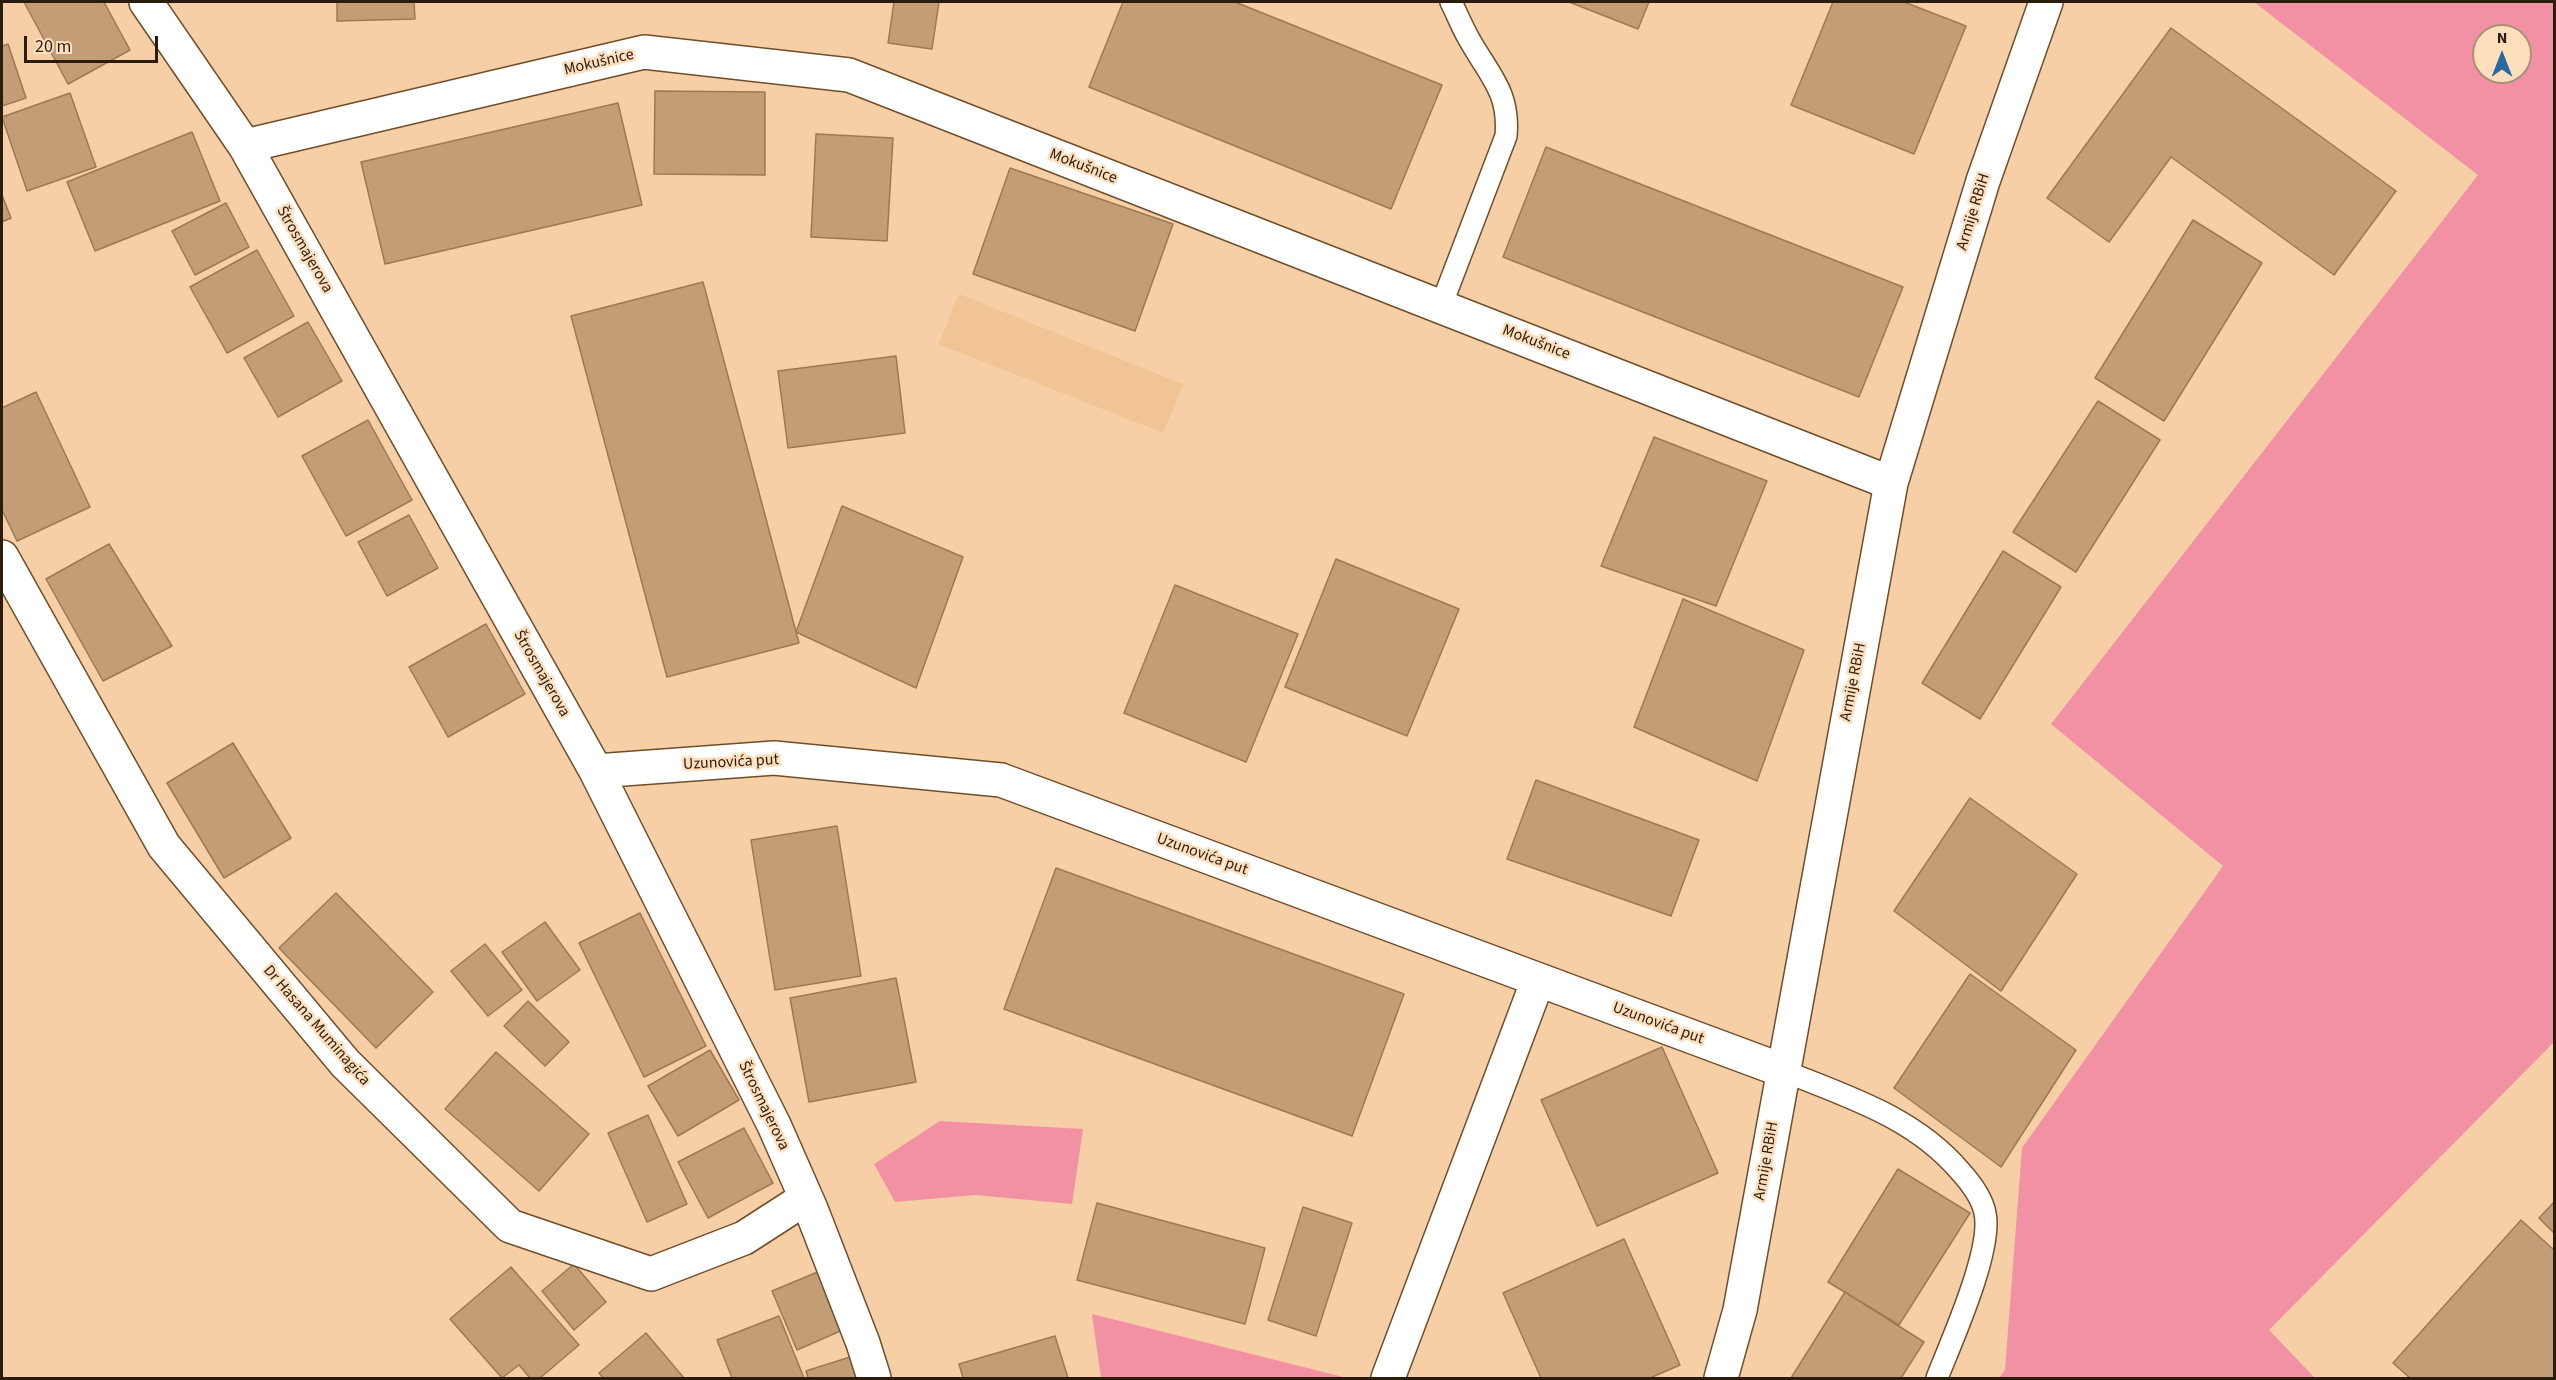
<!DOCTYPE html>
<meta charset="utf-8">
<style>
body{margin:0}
#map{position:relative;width:2556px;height:1380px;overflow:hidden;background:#f6cfa6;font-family:"Source Sans 3",sans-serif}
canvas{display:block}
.frame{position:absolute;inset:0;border:3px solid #2b1d0d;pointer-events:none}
.north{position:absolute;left:2472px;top:24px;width:60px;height:60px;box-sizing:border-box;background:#fddebd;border:2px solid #a99177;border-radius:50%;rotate:0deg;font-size:16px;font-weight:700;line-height:24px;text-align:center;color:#2b1d0d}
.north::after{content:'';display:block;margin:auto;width:21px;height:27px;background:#28699f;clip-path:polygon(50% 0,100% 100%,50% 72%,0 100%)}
.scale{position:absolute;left:24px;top:36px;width:134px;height:27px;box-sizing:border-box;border:3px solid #2b1d0d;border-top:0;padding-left:8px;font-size:18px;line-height:21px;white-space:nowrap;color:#2b1d0d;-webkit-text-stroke:4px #fddebd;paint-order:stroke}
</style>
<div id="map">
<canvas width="2556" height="1380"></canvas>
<div class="frame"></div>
<div class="north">N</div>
<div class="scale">20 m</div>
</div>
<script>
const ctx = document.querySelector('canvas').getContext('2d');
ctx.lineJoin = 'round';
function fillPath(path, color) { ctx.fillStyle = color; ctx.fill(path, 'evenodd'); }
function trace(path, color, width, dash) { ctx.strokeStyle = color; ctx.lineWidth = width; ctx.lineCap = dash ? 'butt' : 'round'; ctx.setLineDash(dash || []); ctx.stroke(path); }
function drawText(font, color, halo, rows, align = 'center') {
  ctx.font = font + ' "Source Sans 3",sans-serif'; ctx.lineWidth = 5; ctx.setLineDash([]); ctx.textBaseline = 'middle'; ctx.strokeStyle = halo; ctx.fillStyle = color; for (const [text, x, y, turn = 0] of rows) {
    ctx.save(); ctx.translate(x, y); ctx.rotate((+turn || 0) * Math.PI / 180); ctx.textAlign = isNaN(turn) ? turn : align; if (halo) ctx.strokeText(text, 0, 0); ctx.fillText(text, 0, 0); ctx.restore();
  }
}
fillPath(new Path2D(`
 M959 294 1183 384 1163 433 939 344Z`), '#f1c496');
fillPath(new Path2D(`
 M2254 2H2554V1042L2269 1330 2315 1378H1999L2005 1370 2022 1148 2223 866 2051 724 2478 175ZM2484 36H2520V72H2484Z
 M940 1121 1083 1129 1072 1204 975 1195 895 1202 874 1164Z
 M1092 1314 1347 1378H1101Z`), '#f291a4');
const building = new Path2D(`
 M24 2H104L130 50 68 84Z
 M337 2H414L415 19 337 21Z
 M894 2H939L932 49 888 43Z
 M1123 2H1235L1442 85 1391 209 1089 87Z
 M1569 2H1649L1638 29Z
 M1833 2H1904L1966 26 1914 154 1791 105Z
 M2171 28 2396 191 2334 275 2171 157 2109 242 2047 198Z
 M8 44 26 98 2 106V46Z
 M655 91 765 92V175L654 174Z
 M70 93 96 167 27 191 2 117Z
 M618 103 642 205 385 264 361 162Z
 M192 132 220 201 95 251 67 182Z
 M816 134 893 138 887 241 811 237Z
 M1546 147 1903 287 1859 397 1503 257Z
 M1010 168 1173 224 1135 331 973 274Z
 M2 195 11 218 2 222Z
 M226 203 249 247 195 275 172 231Z
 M2193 220 2262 263 2164 421 2095 378Z
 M257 250 294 316 227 353 190 287Z
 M703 282 799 643 667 677 571 316Z
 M308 322 342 381 278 417 244 358Z
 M896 356 905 433 788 448 778 371Z
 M36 392 90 507 17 541 2 510V408Z
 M2098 401 2160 440 2076 572 2013 532Z
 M368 420 412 500 346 536 302 456Z
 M1654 437 1767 481 1716 606 1601 566Z
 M842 506 963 557 916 688 796 632Z
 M409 515 438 568 387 596 358 542Z
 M109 544 172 646 103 681 46 579Z
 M2003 551 2061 587 1980 719 1922 683Z
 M1336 559 1459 609 1407 736 1285 687Z
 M1175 585 1298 634 1246 762 1124 713Z
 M1683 599 1804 650 1757 781 1634 727Z
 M486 624 525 694 448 737 409 667Z
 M233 743 291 838 224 878 167 783Z
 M1536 780 1699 840 1671 916 1507 859Z
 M1970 798 2077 874 2001 991 1894 911Z
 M837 826 861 976 775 990 751 840Z
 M1056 868 1404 994 1352 1136 1004 1009Z
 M336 893 433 992 376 1048 279 948Z
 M640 913 706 1046 644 1077 579 943Z
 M545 922 580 970 537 1001 502 952Z
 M485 944 522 990 488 1016 451 971Z
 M1970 974 2076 1050 2001 1167 1894 1088Z
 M896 978 916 1082 809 1102 790 998Z
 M528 1001 569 1042 545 1066 504 1026Z
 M1662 1047 1718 1173 1597 1226 1541 1100Z
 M710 1050 739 1100 678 1136 648 1086Z
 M496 1052 589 1134 539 1191 445 1109Z
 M648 1115 687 1204 647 1222 608 1133Z
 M744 1128 773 1183 708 1218 678 1162Z
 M1898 1169 1970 1213 1899 1325 1828 1282Z
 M2554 1202V1233L2539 1218Z
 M1097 1203 1265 1248 1245 1324 1077 1280Z
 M1303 1207 1352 1223 1316 1336 1268 1320Z
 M2521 1220 2554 1250V1378H2410L2393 1363Z
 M1624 1239 1680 1365 1650 1378H1541L1503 1293Z
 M574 1264 606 1302 574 1330 542 1291Z
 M511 1267 579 1345 540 1378H530L519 1365 502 1378 450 1319Z
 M820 1271 845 1329 797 1350 772 1291Z
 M1845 1292 1924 1342 1901 1378H1791Z
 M779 1316 804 1378H732L717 1340Z
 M646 1333 684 1378H603L599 1373Z
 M1055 1336 1068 1378H963L959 1364Z
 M853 1356 861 1378H808L806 1371Z`);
fillPath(building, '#c39d76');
trace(building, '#9d7953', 1.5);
const lane = new Path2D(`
 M1441 306 1506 136C1510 92 1489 75 1469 39 1462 27 1457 14 1451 2
 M1784 1071C1848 1097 1914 1117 1960 1171 1970 1182 1982 1198 1985 1213 1993 1250 1951 1342 1937 1378`);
const street = new Path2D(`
 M146 2 245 146 596 771 774 1125 811 1209 863 1343 874 1378
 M245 146 644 52 849 75 1891 483
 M2 557 164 846 345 1063 510 1226 651 1274 744 1238 806 1198
 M596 771 774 758 1001 780 1784 1071
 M1388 1378 1538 980
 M1721 1378 1740 1310 1891 483 1983 181 2046 2`);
trace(lane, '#6f4e29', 24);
trace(street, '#6f4e29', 36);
trace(lane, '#fff', 21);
trace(street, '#fff', 33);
drawText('16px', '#2b1d0d', '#fddebd', [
 ["Mokušnice",599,63,-13],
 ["Mokušnice",1083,167,21],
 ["Armije RBiH",1974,212,-73],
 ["Štrosmajerova",304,250,60],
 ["Mokušnice",1536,343,21],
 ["Štrosmajerova",541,674,60],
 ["Armije RBiH",1854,682,-79],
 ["Uzunovića put",731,763,-3],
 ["Uzunovića put",1202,855,20],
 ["Uzunovića put",1658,1024,20],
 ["Dr Hasana Muminagića",316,1026,49],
 ["Štrosmajerova",763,1106,64],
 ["Armije RBiH",1767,1161,-80]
]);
</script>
